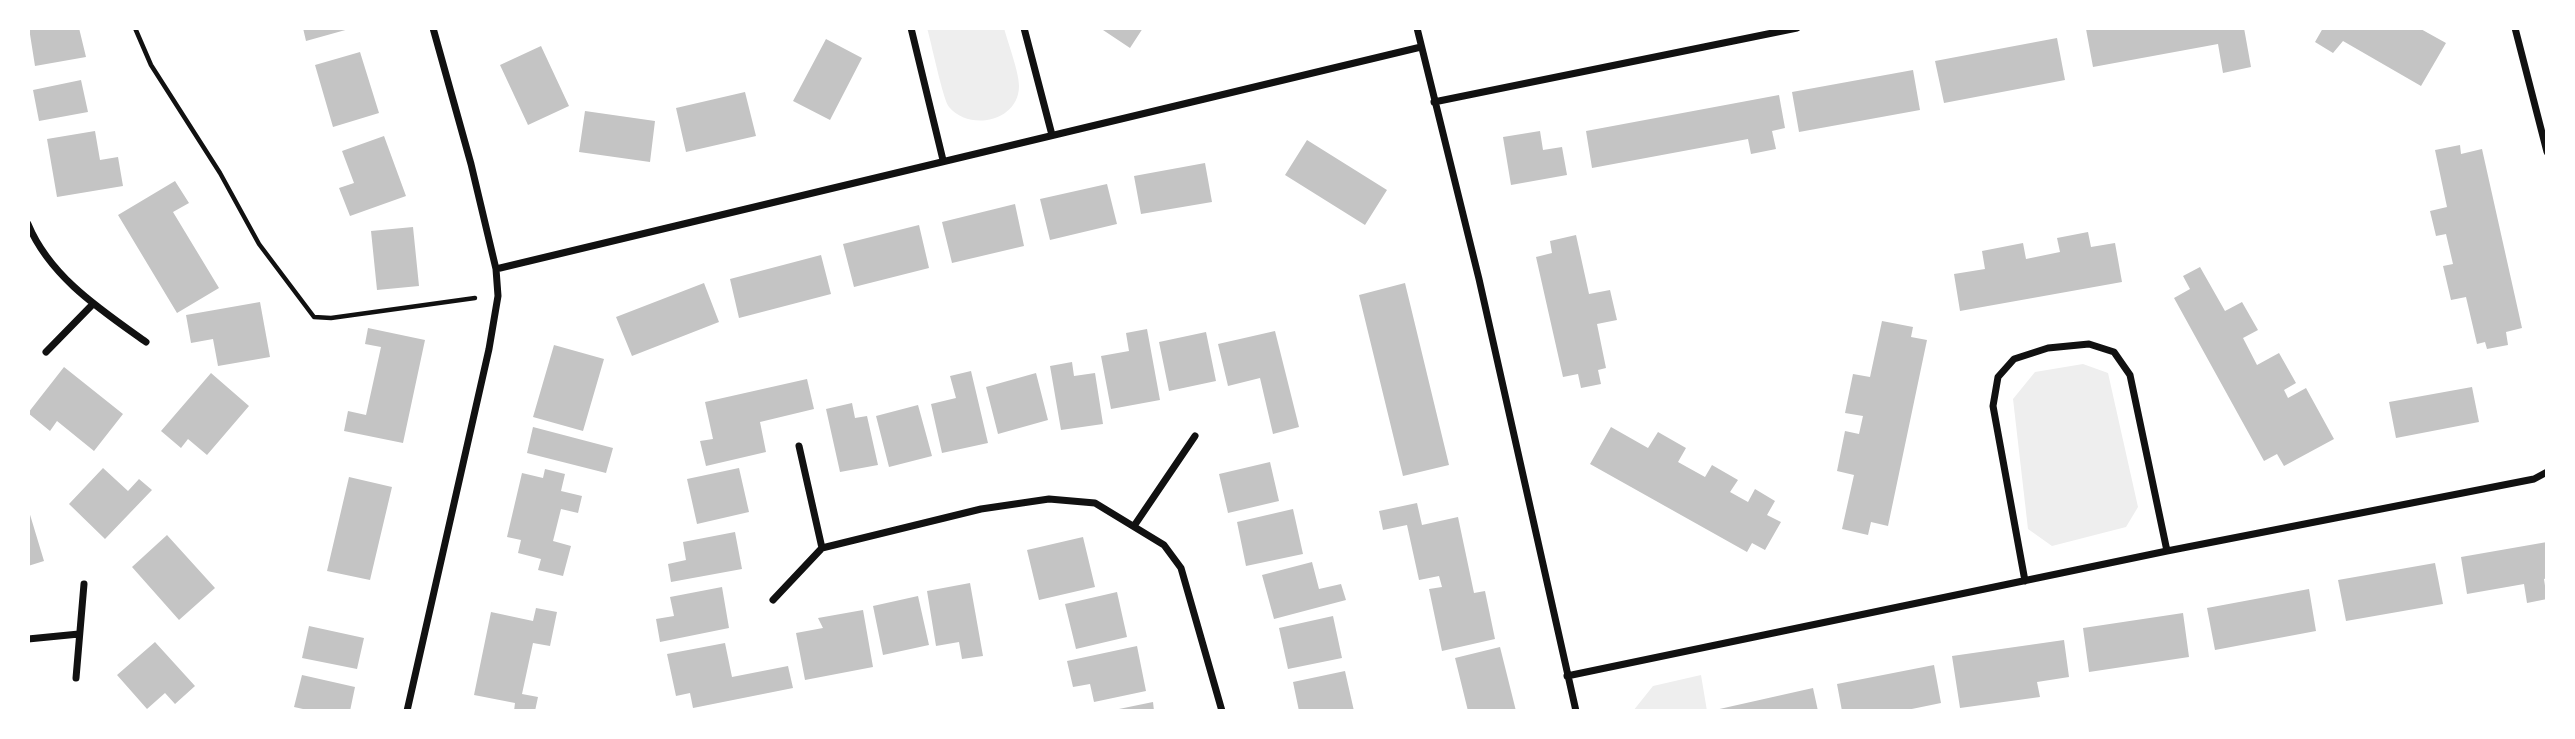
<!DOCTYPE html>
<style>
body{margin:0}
#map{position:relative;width:2575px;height:739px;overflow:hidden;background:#fff;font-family:"DM Sans",sans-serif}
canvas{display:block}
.frame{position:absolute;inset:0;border:30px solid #fff;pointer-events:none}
</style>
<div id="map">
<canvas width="2575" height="739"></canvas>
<div class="frame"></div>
</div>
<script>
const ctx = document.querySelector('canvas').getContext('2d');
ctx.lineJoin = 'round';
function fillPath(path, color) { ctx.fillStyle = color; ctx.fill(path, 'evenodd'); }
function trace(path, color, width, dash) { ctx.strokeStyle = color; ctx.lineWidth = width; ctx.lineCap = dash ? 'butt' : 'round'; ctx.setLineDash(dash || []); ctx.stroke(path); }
fillPath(new Path2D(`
 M927 28H1004C1008 43 1019 72 1019 86 1019 121 970 132 949 107 943 100 931 41 927 28Z
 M2083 364 2108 373 2138 507 2126 527 2052 546 2028 529 2013 399 2035 372Z
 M1701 675 1707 711H1633L1653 686Z`), '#eee');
fillPath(new Path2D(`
 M29 28H79L86 57 35 66Z
 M303 28H349V29L306 41Z
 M1100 28H1143L1130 48Z
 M2091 28H2244L2251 67 2223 73 2218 44 2093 67 2086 29Z
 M2323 28H2419L2446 43 2421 86 2343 41 2333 53 2315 42Z
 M2057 38 2065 80 1944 103 1935 61Z
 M826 39 862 58 830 120 793 101Z
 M541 46 569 106 528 125 500 65Z
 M360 52 379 113 333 127 315 65Z
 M1913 70 1920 110 1799 132 1792 92Z
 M81 80 88 112 39 121 33 90Z
 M745 92 756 136 686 152 676 108Z
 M1779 95 1785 128 1772 131 1776 149 1751 154 1748 139 1592 168 1586 131Z
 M585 111 655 121 650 162 579 152Z
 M95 131 100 160 118 157 123 186 57 197 47 139Z
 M1540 131 1543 150 1562 147 1567 175 1511 185 1503 137Z
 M384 136 406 196 350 216 339 188 354 183 342 151Z
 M1307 140 1387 190 1365 225 1285 175Z
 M2460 145 2461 154 2482 149 2522 328 2506 332 2508 345 2487 349 2485 342 2477 344 2466 297 2451 300 2443 266 2453 264 2446 234 2436 236 2430 211 2447 207 2435 150Z
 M1205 163 1212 202 1141 214 1134 176Z
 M175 181 189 203 173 212 219 288 177 313 118 215Z
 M1107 184 1117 224 1050 240 1040 199Z
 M1015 204 1024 246 952 263 942 222Z
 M919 225 929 268 854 287 843 244Z
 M413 227 419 286 377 290 371 231Z
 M2088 232 2091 247 2115 243 2122 282 1960 311 1954 274 1985 269 1982 251 2023 243 2026 259 2060 252 2057 238Z
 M1576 235 1589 294 1610 290 1617 320 1597 324 1606 368 1598 370 1601 384 1581 388 1578 374 1563 377 1536 257 1552 253 1550 241Z
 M821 255 831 294 739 318 730 279Z
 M2200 267 2225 311 2242 302 2258 330 2243 338 2257 365 2279 353 2296 383 2284 390 2288 398 2306 388 2334 439 2284 466 2277 454 2264 461 2174 298 2190 289 2183 276Z
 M704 283 719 322 632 356 616 317Z
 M1405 283 1449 465 1403 476 1359 295Z
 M260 302 270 357 218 366 213 339 191 343 186 315Z
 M1882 321 1913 327 1911 337 1927 340 1888 526 1871 522 1868 535 1842 529 1854 475 1837 471 1845 431 1859 434 1863 416 1845 413 1853 374 1870 377Z
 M368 328 425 340 403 443 344 431 348 411 366 415 381 347 365 344Z
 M1147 329 1160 400 1111 409 1101 356 1129 351 1126 333Z
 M1275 331 1299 427 1273 434 1260 378 1228 386 1218 344Z
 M1206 332 1216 381 1169 391 1159 342Z
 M554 345 604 359 583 431 533 417Z
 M1072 362 1074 376 1095 373 1103 424 1061 430 1050 366Z
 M64 367 123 414 94 451 57 421 50 431 28 413Z
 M971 371 988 443 942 453 931 404 956 398 950 376Z
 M211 373 249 406 207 455 188 439 181 448 161 431Z
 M1036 373 1048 420 998 434 986 387Z
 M807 379 814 409 760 422 766 452 706 466 700 441 713 439 705 402Z
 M2472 387 2479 422 2396 438 2389 402Z
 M852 403 855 418 867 416 878 465 840 472 826 409Z
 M918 405 932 456 889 467 876 416Z
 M533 427 613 448 606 473 527 453Z
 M1611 427 1648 448 1658 432 1686 448 1678 462 1705 477 1712 465 1738 480 1730 492 1748 502 1755 489 1775 501 1767 515 1781 522 1765 550 1752 543 1747 552 1590 464Z
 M1270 462 1279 501 1228 513 1219 474Z
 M103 468 128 491 139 479 152 490 105 539 69 504Z
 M739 468 749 512 697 524 687 479Z
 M545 469 565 474 561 491 582 496 578 513 561 509 553 541 571 546 563 576 538 570 541 559 518 553 521 540 507 537 522 473 543 478Z
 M349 477 392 487 370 580 327 571Z
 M1417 503 1422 525 1458 517 1474 593 1485 591 1495 639 1442 651 1429 589 1442 587 1439 576 1419 580 1407 525 1383 530 1379 511Z
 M28 508 44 561 28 566Z
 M1293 509 1303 554 1246 566 1237 522Z
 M735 532 742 569 671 582 668 564 686 560 683 542Z
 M167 535 215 588 179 620 132 567Z
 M1083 537 1095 587 1039 600 1027 550Z
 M2547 542V578L2544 579 2547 599 2527 603 2524 584 2467 594 2461 557Z
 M1312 562 1319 589 1341 584 1346 600 1274 619 1262 575Z
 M2435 563 2443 604 2346 621 2338 580Z
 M970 583 983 656 962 659 959 642 936 646 927 591Z
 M722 587 729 628 660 642 656 619 674 616 670 597Z
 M2309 589 2316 631 2215 650 2207 608Z
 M1117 592 1127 637 1076 649 1065 604Z
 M918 596 929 645 883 655 873 606Z
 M536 608 557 612 550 646 533 643 522 694 538 697 535 711H514L515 703 474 695 491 612 533 621Z
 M863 610 873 667 805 680 796 633 823 628 818 618Z
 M2183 613 2189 657 2089 672 2083 628Z
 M1333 616 1342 658 1288 669 1279 628Z
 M309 626 364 638 357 669 302 658Z
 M2064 640 2069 677 2037 682 2040 697 1960 708 1952 656Z
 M155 642 195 686 175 704 165 693 147 709 117 675Z
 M725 643 732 677 788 666 793 688 693 708 690 693 676 696 667 654Z
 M1137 646 1146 691 1094 702 1090 684 1073 687 1067 661Z
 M1500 647 1516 711H1468L1455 658Z
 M1934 665 1941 703 1902 711H1842L1837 684Z
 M1345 671 1354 711H1299L1293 682Z
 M302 675 355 687 350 711H312L294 707Z
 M1813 688 1818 711H1715V710Z
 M1153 702 1154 711H1114V710Z`), '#c4c4c4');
trace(new Path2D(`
 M135 28 151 65 220 173 259 244 314 317 331 318 475 298`), '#111', 4.5);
trace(new Path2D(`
 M911 28 943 160
 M1024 28 1052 135
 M1417 28 1479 279 1576 711
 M2515 28 2547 152
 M1434 102 1797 28
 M28 224C50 277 101 310 146 342
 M496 269 1421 47
 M46 352 93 304
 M1134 526 1195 436
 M822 548 981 509 1049 499 1095 503 1164 545 1181 568 1222 711
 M2025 581 1993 406 1998 377 2014 359 2048 348 2089 344 2114 352 2130 375 2167 551
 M773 600 822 548 799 446
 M28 639 79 634
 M1567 676 2167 551 2534 479 2547 472
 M76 678 84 584
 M407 711 489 349 498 296 496 269 471 164 433 28`), '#111', 7);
</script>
